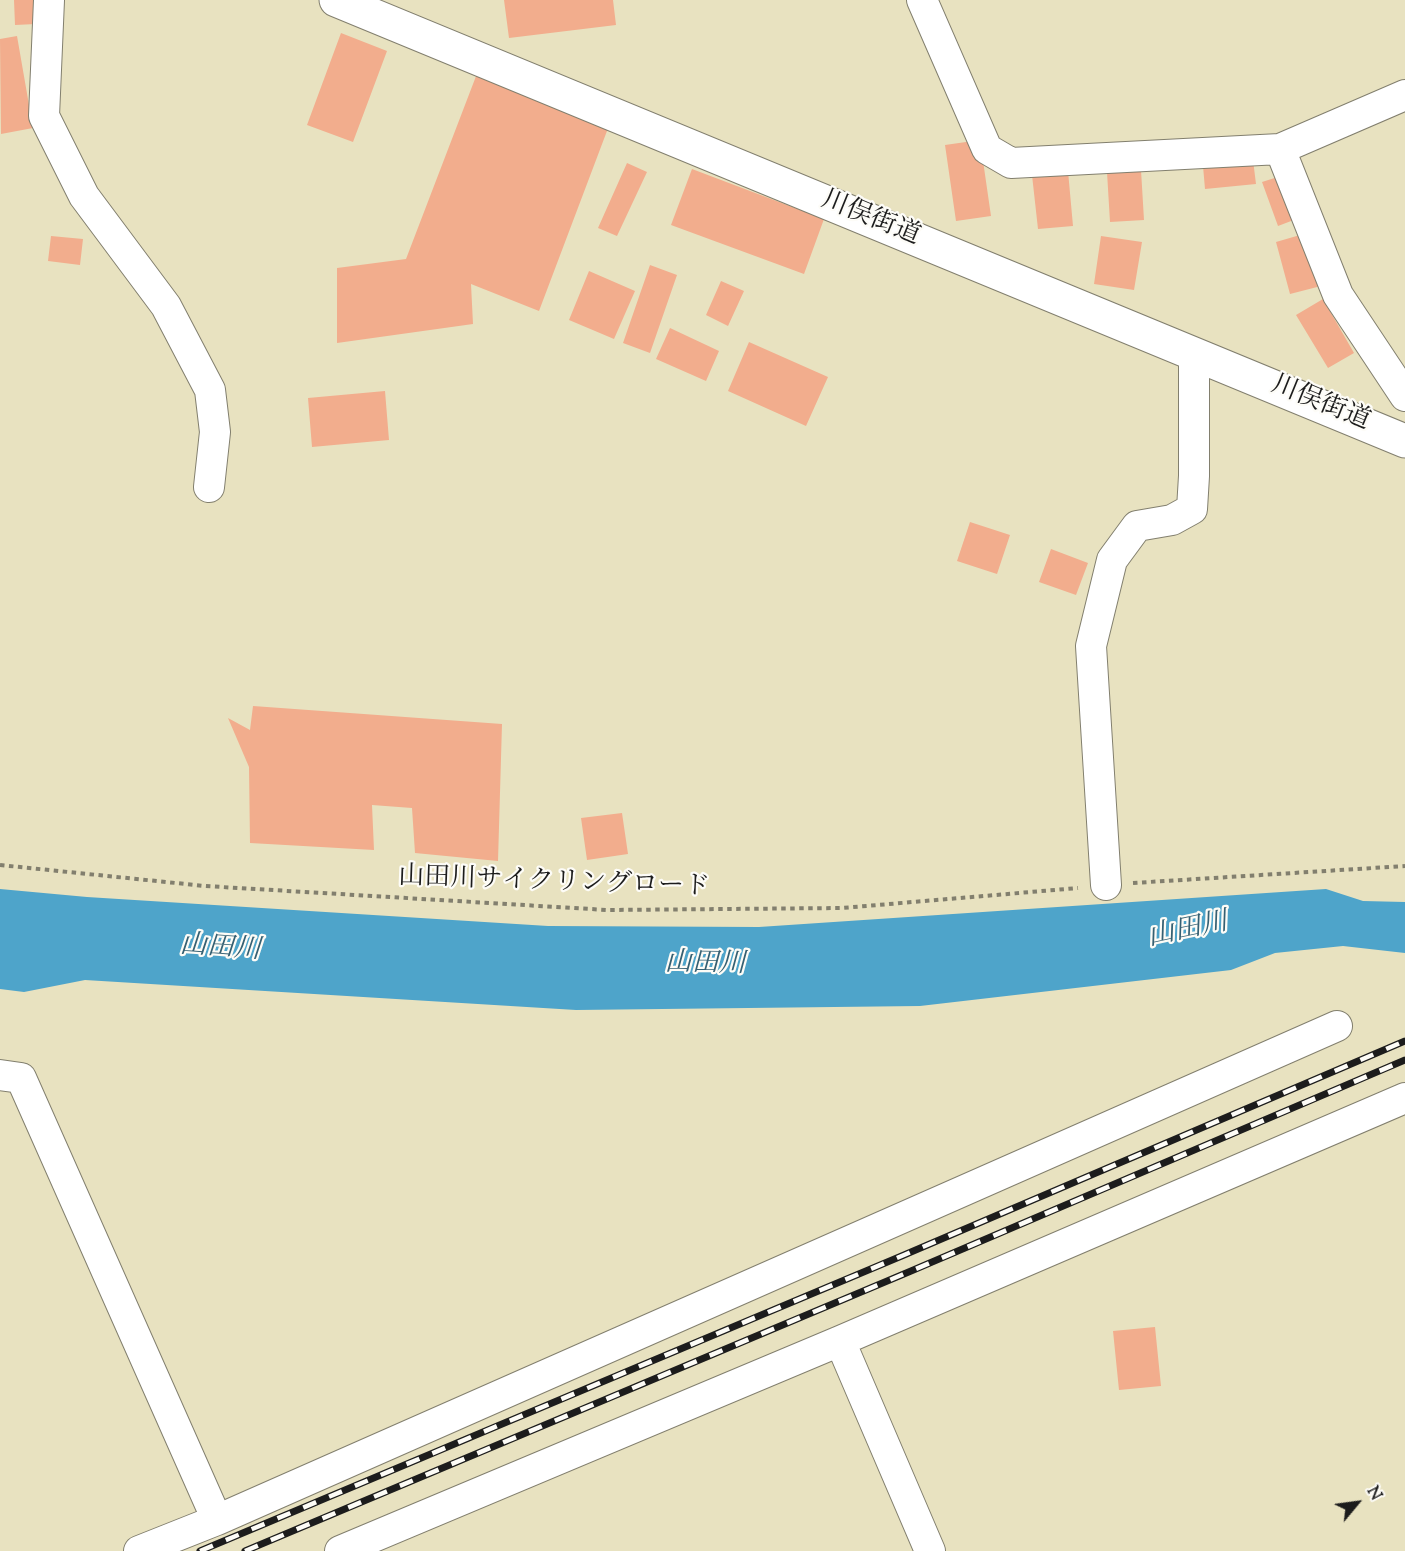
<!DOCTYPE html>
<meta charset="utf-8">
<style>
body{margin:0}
#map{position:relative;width:1405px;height:1551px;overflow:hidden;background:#e8e2c0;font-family:"Sorts Mill Goudy",serif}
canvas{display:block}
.north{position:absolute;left:1327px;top:1473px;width:60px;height:60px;-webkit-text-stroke:4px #fdfcf7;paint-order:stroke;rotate:61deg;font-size:16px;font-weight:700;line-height:24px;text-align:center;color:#1c1c1c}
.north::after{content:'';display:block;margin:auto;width:21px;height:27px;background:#1c1c1c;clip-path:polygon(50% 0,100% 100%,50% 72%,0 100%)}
</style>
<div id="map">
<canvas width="1405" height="1551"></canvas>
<div class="north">N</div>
</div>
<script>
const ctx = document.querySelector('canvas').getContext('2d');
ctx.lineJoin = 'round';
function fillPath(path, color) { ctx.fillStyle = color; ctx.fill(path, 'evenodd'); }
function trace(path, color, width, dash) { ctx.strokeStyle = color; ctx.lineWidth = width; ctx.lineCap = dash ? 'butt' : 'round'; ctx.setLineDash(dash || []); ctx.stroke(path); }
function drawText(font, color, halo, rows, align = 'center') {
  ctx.font = font + ' "Sorts Mill Goudy","Noto Serif JP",serif'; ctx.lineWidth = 4.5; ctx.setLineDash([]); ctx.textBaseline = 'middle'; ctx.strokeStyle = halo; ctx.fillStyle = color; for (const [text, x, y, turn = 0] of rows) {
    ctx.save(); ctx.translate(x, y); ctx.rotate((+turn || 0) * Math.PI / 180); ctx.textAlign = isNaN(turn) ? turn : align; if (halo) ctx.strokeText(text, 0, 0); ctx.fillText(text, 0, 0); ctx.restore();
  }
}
fillPath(new Path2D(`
 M0 889 87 897 548 926 759 927 1326 889 1363 901 1405 902V953L1343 946 1275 953 1231 970 920 1006 576 1010 85 980 24 992 0 989Z`), '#4ea4ca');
fillPath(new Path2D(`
 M14 0H35L36 24 15 25Z
 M504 0H613L616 25 509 38Z
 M341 33 387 51 353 142 307 125Z
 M17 36 33 128 1 134 0 39Z
 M478 71 610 123 539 311 471 284 473 324 337 343V268L406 259Z
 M980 140 991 216 956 221 945 145Z
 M1253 160 1256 184 1205 189 1203 166Z
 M627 163 647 172 617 236 598 228Z
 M692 169 824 219 804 274 671 225Z
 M1141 170 1144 220 1110 222 1107 172Z
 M1068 171 1073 226 1038 229 1032 175Z
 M1284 175 1299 218 1278 226 1262 182Z
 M1307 233 1321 286 1290 294 1276 242Z
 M51 236 83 239 80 265 48 261Z
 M1101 236 1142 242 1134 290 1094 284Z
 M650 265 677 275 650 353 623 343Z
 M589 271 635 291 614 339 569 320Z
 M721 281 744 291 728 326 706 315Z
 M1323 299 1354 353 1328 368 1296 315Z
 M670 328 719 351 706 381 656 359Z
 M749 342 828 377 806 426 728 391Z
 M385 391 389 440 312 447 308 398Z
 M970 522 1010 535 997 574 957 561Z
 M1051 549 1088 563 1076 595 1039 582Z
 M253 706 502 724 498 861 415 853 412 808 372 805 374 850 250 843 249 767 228 718 250 730Z
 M622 813 628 854 587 860 581 818Z
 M1155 1327 1161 1386 1119 1390 1113 1331Z`), '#f2ad8d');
const minor = new Path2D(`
 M49 0 44 116 84 196 166 306 210 390 215 432 209 487
 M922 0 987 149 1011 163 1280 149 1405 95
 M1280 149 1338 295 1405 396
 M1106 885 1091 646 1112 560 1137 526 1172 520 1192 509 1194 476V354
 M0 1075 21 1078 217 1520
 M840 1341 930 1551
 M139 1551 217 1520 1337 1026
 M340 1551 840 1341 1405 1098`);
const major = new Path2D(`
 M336 0 1405 441`);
trace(minor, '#827f6e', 32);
trace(major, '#827f6e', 35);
trace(new Path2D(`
 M0 865 205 886 607 910 842 908 1078 888
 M1133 883 1405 866`), '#827f6e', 4, [4.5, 4.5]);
trace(minor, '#fff', 30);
trace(major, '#fff', 33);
const rail = new Path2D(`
 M200 1551 904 1255 1405 1041
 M245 1551 911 1271 1405 1060`);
trace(rail, '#1c1c1c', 7);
trace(rail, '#fdfcf7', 4.5, [14]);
drawText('26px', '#1c1c1c', '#fdfcf7', [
 ["川俣街道",870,220,22],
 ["川俣街道",1320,405,22],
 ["山田川サイクリングロード",554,884,2]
]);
drawText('italic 27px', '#356073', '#fdfcf7', [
 ["山田川",1188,932,-12],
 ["山田川",220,950,4],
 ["山田川",705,966,1]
]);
</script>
